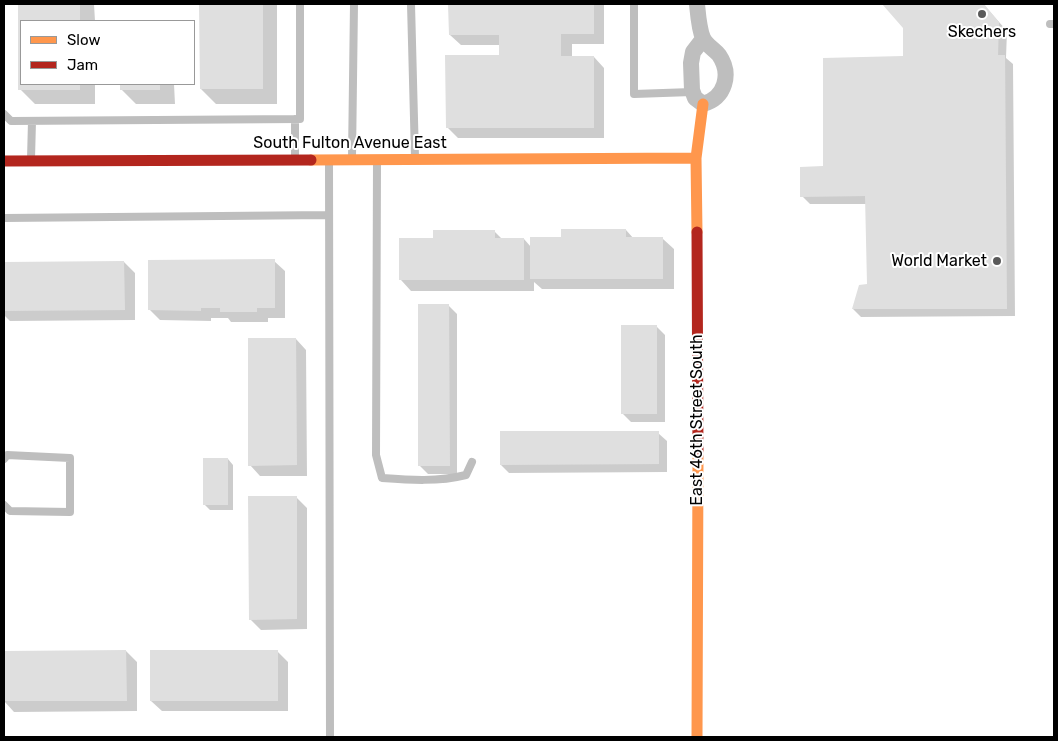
<!DOCTYPE html>
<style>
body{margin:0}
#map{position:relative;width:1058px;height:741px;overflow:hidden;background:#fff;font-family:Rubik,sans-serif}
canvas{display:block}
.frame{position:absolute;inset:0;border:5px solid #000;pointer-events:none}
.legend{position:absolute;left:20px;top:20px;width:175px;height:65px;box-sizing:border-box;background:#fff;border:1px solid #999;margin:0;padding:6px 9px;list-style:none;font-size:15px;color:#000}
.legend li{display:flex;align-items:center;gap:10px;height:25px}
.legend b{width:25px;border:1px solid #999}
</style>
<div id="map">
<canvas width="1058" height="741"></canvas>
<div class="frame"></div>
<ul class="legend">
<li><b style="height:6px;background:#ff974d"></b>Slow</li>
<li><b style="height:6px;background:#b3261e"></b>Jam</li>
</ul>
</div>
<script>
const ctx = document.querySelector('canvas').getContext('2d');
ctx.lineJoin = 'round';
function fillPath(path, color) { ctx.fillStyle = color; ctx.fill(path, 'evenodd'); }
function trace(path, color, width, dash) { ctx.strokeStyle = color; ctx.lineWidth = width; ctx.lineCap = dash ? 'butt' : 'round'; ctx.setLineDash(dash || []); ctx.stroke(path); }
function drawText(font, color, halo, rows, align = 'center') {
  ctx.font = font + ' Rubik,sans-serif'; ctx.lineWidth = 4; ctx.setLineDash([]); ctx.textBaseline = 'middle'; ctx.strokeStyle = halo; ctx.fillStyle = color; for (const [text, x, y, turn = 0] of rows) {
    ctx.save(); ctx.translate(x, y); ctx.rotate((+turn || 0) * Math.PI / 180); ctx.textAlign = isNaN(turn) ? turn : align; if (halo) ctx.strokeText(text, 0, 0); ctx.fillText(text, 0, 0); ctx.restore();
  }
}
fillPath(new Path2D(`
 M19 4H94L95 21H21V84H95V104H35L20 89Z
 M201 4H277V104H216L201 89Z
 M450 4H604V44H572V57H594L604 68V138H458L447 127 500 56V45H461L450 35Z
 M884 4H983L1007 31 1006 58 1013 64 1015 316 861 317 853 309 860 286 868 285 866 204H810L802 196 905 57V28Z
 M121 84H174L175 104H136L121 89Z
 M626 230 634 239H663L674 249V289H542L534 282V291H411L401 280 434 239 494 231 502 239H524L531 247 563 239Z
 M274 261 285 271V318H268V322H231L228 318H211V321L160 320 149 309Z
 M124 262 135 273V320L10 321 4 315V263Z
 M449 306 457 314V474H428L420 466Z
 M657 327 665 335V422H631L623 414Z
 M296 339 306 350 307 476H260L250 465Z
 M658 433 667 441V472L509 473 501 465Z
 M228 459 233 465V510H210L204 504Z
 M296 497 307 508V629L261 630 250 619Z
 M126 651 137 662V711L14 712 4 701V652Z
 M277 651 288 662V711H162L151 701Z`), '#0003');
fillPath(new Path2D(`
 M18 4H80V21H21V84H80V90H18Z
 M199 4H263V89H200Z
 M448 4H594V34H561V56H594V128H446L445 55H499V35H449Z
 M882 4H984L999 22 998 55H1005L1007 309H852L859 285 867 284 865 196 800 197V167L823 166V58L903 56V28Z
 M120 84H160V90H120Z
 M561 229H626V237H663V279H530V237H561Z
 M433 230H495V238H524V280H399V238H433Z
 M275 259V308H257V312H220V308H201V311L148 310V260Z
 M124 261 125 310 4 311V262Z
 M418 304H449L450 466H418Z
 M621 325H657V414H621Z
 M248 338H296L297 465 248 466Z
 M500 431H659V464L500 465Z
 M203 458H228V505H203Z
 M248 496H297V619L249 620Z
 M126 650 127 701H4V651Z
 M150 650H278V701H150Z`), '#dfdfdf');
trace(new Path2D(`
 M411 4 415 157
 M634 4V94L692 92
 M1050 24H1054
 M4 114 11 121 300 119V4
 M295 157V119
 M352 157 354 4
 M31 159 32 121
 M329 162 330 737
 M377 162 376 455 382 478C410 480 438 482 466 475L472 462
 M4 218 329 215
 M4 459 7 455 70 458V512L10 511 4 505`), '#bebebe', 8);
trace(new Path2D(`
 M697 4C698 14 699 29 703 38 706 45 714 49 719 55 732 74 725 98 703 104L695 98 692 90 691 63 693 52 703 39`), '#bebebe', 16);
trace(new Path2D(`
 M311 160 696 158
 M697 232 696 158 703 104
 M697 737 698 455`), '#ff974d', 11);
trace(new Path2D(`
 M4 161 311 160
 M697 232 698 455`), '#b3261e', 11);
for (const [x, y, r, color] of [
 [982,14,5,"#595959"],
 [997,261,5,"#595959"]
]) { const dot = new Path2D(); dot.arc(x, y, r, 0, 2 * Math.PI); ctx.fillStyle = color; ctx.fill(dot); trace(dot, '#fff', 2); }
drawText('16px', '#000', '#fff', [
 ["Skechers",982,32],
 ["World Market",987,261,"right"]
]);
drawText('16px', '#000', '#fff', [
 ["South Fulton Avenue East",350,143],
 ["East 46th Street South",697,420,-90]
]);
</script>
